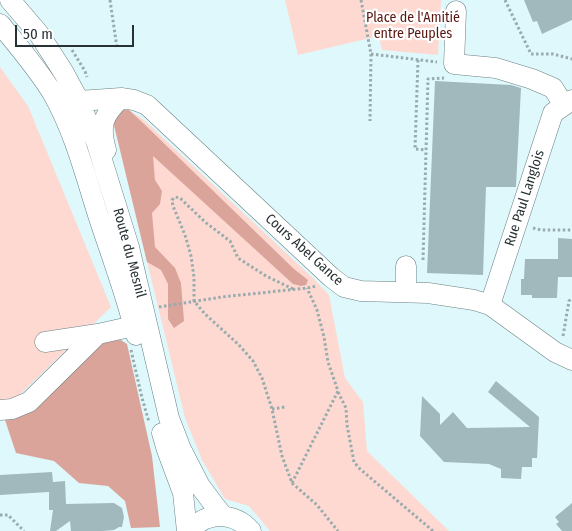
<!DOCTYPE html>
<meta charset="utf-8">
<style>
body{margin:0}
#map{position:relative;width:572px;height:531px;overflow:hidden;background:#dff8fb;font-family:"Fira Sans Condensed",sans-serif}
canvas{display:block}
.scale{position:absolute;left:15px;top:25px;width:119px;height:22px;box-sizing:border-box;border:2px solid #283133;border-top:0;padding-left:6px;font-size:15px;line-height:18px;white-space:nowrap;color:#283133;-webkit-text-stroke:4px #fff;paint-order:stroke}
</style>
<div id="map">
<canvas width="572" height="531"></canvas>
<div class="scale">50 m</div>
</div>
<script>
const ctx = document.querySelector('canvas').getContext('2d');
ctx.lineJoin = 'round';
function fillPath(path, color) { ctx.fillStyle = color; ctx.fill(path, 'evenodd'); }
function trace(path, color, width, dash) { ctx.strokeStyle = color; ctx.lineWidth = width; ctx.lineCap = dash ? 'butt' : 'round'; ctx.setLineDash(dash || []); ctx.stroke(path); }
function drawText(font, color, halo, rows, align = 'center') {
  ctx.font = font + ' "Fira Sans Condensed",sans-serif'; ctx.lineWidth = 4.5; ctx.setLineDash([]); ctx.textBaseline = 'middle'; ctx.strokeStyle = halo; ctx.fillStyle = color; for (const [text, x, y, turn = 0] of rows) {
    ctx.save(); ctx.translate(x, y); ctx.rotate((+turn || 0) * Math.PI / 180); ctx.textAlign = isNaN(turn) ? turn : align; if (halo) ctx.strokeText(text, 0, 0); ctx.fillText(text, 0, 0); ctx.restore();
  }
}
fillPath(new Path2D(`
 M285 0H441L438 55 382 50 379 36 298 55Z
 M0 67 28 106 111 307 12 402 0 403Z
 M116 110H129L144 120 314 279 329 295 345 378 363 402 367 451 449 531H270L249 506 225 499 202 460 185 418 113 121Z`), '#fed9d2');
fillPath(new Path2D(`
 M116 110H129L143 123 294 269 308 280 306 285 301 286 293 284 153 156 155 180 162 191 160 204 152 213 155 247 175 268 181 283 184 321 174 328 168 319V284L161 270 147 262 113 121Z
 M116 337 127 344 152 456 160 527 131 528 125 501 108 486 79 483 54 461 16 453 4 417 33 407 107 340Z`), '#daa49a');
fillPath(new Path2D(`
 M524 0H572V20L542 34 537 21 533 22Z
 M435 81 511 85 521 88 516 186V187H486L483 275 427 273Z
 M558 238 572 239V277H558L557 298H532V295H521V279H524L525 259H558Z
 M496 381 539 417 537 458H532V467H522L521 479 501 478V469L489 464 444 462 420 436 422 396 440 414V425L453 412 467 428 530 427 488 392Z
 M52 472 53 482 65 481 66 504 114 503 122 508 124 517 122 527H119L114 530 103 531H71L70 521 56 531H50L53 510H49V492L0 495V475Z
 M572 503V531H562L556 524 559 522 555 517Z`), '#a1b9bc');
const minor = new Path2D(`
 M10 0 39 34 64 73 79 101 97 144 129 247 169 418 181 449 200 486 215 506 223 516
 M456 11 454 64 496 68 532 79 553 88 564 105
 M0 24C18 46 38 69 53 94 74 131 85 174 98 215 111 255 126 294 136 335
 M79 101 121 98 134 100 147 105 331 277 344 287 361 291 428 293 474 300 490 305 555 352 572 360
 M106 150C99 125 103 115 121 98
 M406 291V266
 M490 305 553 113 572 100
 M45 342 98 334
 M0 410 12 409 29 402 98 334 134 326
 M162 433 167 450 183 493 187 531
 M190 531C206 511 235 512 251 531`);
trace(minor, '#6a8184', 21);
trace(new Path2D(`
 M110 0 117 48
 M361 0 371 54 370 121
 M505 0 531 54H553L572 59
 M72 50 85 71 87 77
 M371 54 437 62
 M418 60 415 149 426 150
 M533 228 541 230H572
 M423 260 428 79 444 78
 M293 289 266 276 238 258 230 241 205 222 180 198 175 197 172 200 173 206 185 235 191 256 194 277V301L205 314 239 345 253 361 262 378 272 409 282 456 292 483 338 391 328 362 324 337 317 310 307 288
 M159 307 222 297 307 288 317 286
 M563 336 569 301 572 298
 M131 350 142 398 149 422
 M338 392 346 408 347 425 354 462 360 469 433 531
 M272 409 285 407
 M292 483 317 505 338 531
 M0 515H8L24 531`), '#98abad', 3, [2.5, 2.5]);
trace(minor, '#fff', 20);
drawText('14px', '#591811', '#fff', [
 ["Place de l'Amitié",413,18],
 ["entre Peuples",413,34]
]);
drawText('14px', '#283133', '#fff', [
 ["Rue Paul Langlois",525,198,-72],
 ["Cours Abel Gance",304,250,42],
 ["Route du Mesnil",129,253,75]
]);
</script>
